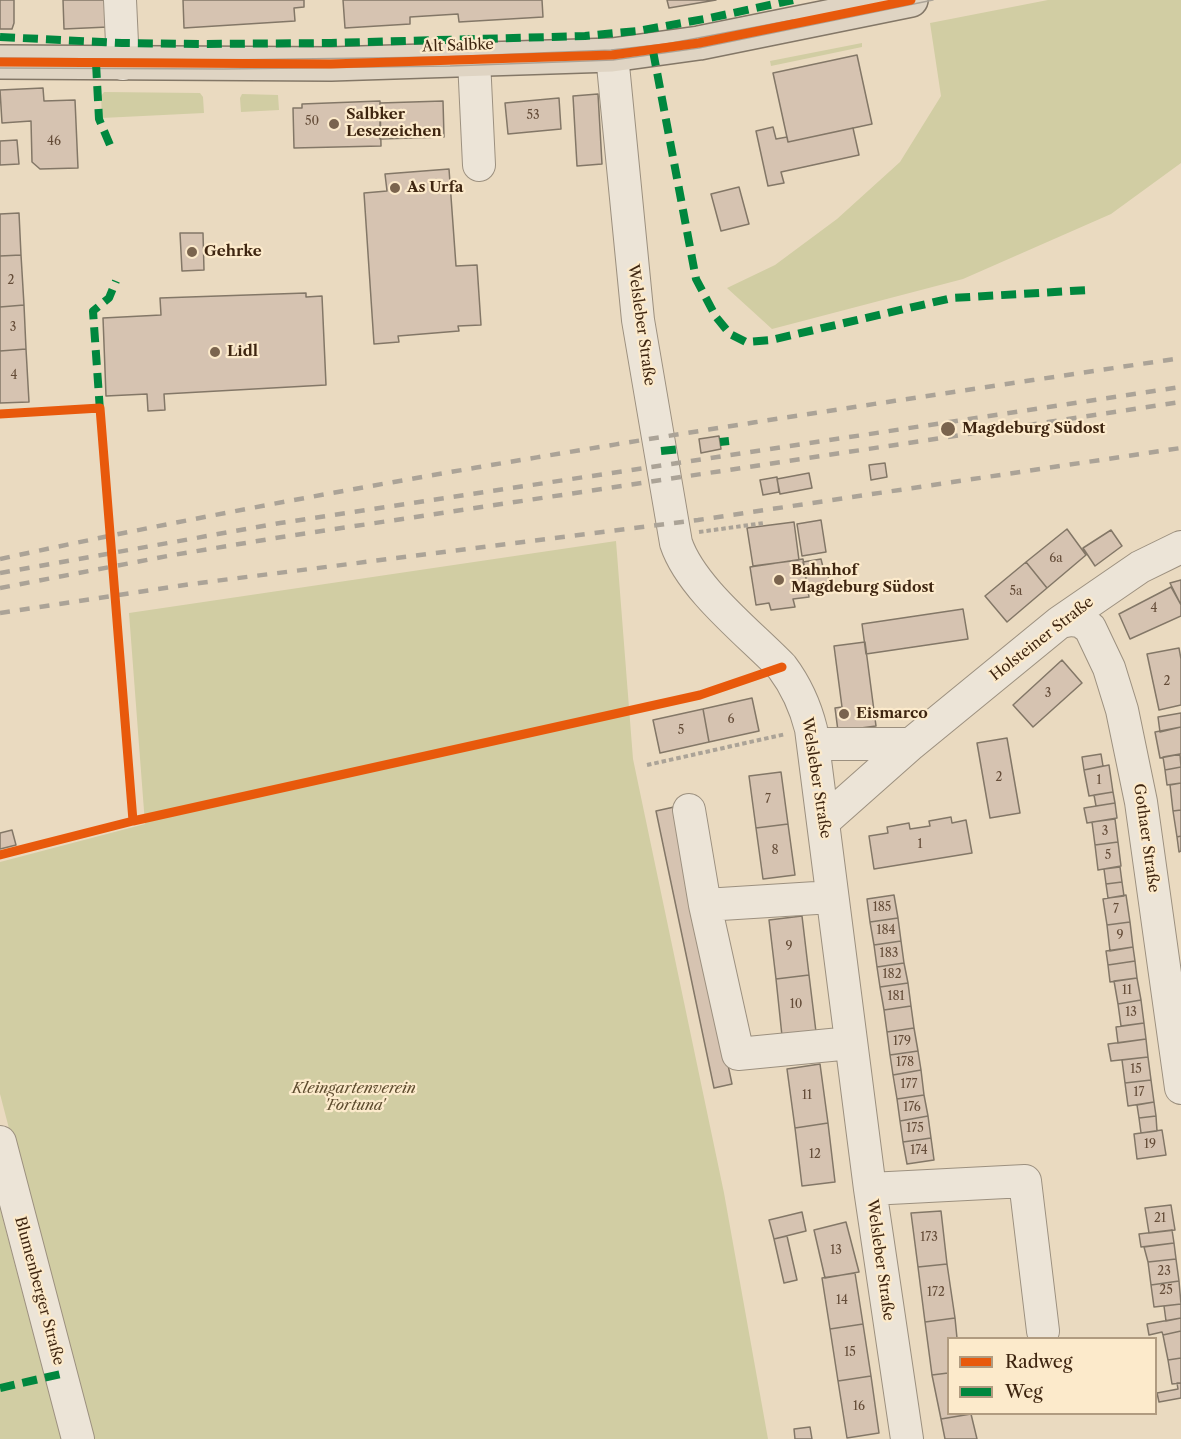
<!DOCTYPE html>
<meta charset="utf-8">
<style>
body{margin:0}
#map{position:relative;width:1181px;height:1439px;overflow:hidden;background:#eadac0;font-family:"Libre Caslon Text",serif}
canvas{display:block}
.legend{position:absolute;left:947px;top:1337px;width:210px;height:78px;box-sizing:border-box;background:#fceacb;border:2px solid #b09b80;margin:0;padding:8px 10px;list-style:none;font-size:18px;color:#3e2510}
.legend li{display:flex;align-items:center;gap:12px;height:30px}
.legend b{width:30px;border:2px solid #b09b80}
</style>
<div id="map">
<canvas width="1181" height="1439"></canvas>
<ul class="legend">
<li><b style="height:8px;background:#e8590c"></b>Radweg</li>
<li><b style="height:8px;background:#00873e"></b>Weg</li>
</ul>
</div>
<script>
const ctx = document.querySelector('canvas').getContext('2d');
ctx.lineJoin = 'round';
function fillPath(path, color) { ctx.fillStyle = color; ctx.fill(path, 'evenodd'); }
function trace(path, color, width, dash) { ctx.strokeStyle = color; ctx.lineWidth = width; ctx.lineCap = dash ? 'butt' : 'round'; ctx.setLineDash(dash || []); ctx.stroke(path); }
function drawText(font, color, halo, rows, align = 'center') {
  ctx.font = font + ' "Libre Caslon Text",serif'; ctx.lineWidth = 4.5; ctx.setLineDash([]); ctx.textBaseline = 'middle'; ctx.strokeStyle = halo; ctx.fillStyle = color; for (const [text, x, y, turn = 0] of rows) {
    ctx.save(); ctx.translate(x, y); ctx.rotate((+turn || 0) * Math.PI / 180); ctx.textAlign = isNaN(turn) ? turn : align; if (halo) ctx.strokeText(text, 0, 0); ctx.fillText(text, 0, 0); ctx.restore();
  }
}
fillPath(new Path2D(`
 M1048 0H1181V163L1111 214 963 279 772 329 727 288 775 265 837 219 900 162 941 96 930 23Z
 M862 43V47L771 66 770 61Z
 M104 92 200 93 203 97 204 113 102 118 101 96Z
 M242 94 278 95 279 110 241 112 240 98Z
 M616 541 633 759 724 1193 768 1439H90L0 1094V862L145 824 129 613Z
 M0 1208 61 1439H0Z`), '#d1cda3');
const building = new Path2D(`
 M0 0H14V23L12 29H0Z
 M63 0H112L108 27 64 29Z
 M183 0H304V7L294 8 295 21 184 28Z
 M343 0H542L543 17 459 22 458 14 410 17V24L345 28Z
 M667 0H716L669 8Z
 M857 55 872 124 788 142 773 73Z
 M43 88 44 101 75 100 78 168 40 169 32 162 31 121 2 123 0 90Z
 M598 94 602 164 577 166 573 96Z
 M559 98 561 129 508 134 505 103Z
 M380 101 381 146 294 148 293 108H302V104Z
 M443 101 444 137 380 139V103Z
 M773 127 776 139 787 137 788 142 853 128 859 155 781 172 784 183 768 186 756 131Z
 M17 140 19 164 0 165V141Z
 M449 169 456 266 477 265 481 325 458 326 459 331 398 336 399 342 374 344 364 193 387 191 385 174Z
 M739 187 749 224 721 231 711 194Z
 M19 213 21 255 0 256V214Z
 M180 233H203L204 270 182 271Z
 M21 255 24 305 0 307V256Z
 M306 293V297L322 296 326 385 164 394 165 410 148 411 147 394 106 396 103 318 161 315 160 298Z
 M24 305 26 349 0 351V307Z
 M26 349 29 402 0 403V351Z
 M719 436 721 449 701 453 699 439Z
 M885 463 887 477 871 480 869 465Z
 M809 473 812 488 780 494 777 479Z
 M777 477 779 492 763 495 760 480Z
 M821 520 826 552 802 556 797 524Z
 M794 522 799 560 753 566 747 528Z
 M1067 529 1086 555 1047 588 1026 562Z
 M1111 530 1122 546 1095 566 1083 548Z
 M803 559 809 597 793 599 795 607 771 610 769 603 756 605 750 567Z
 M821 559 823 567 827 566 830 590 808 593 803 562Z
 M1026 562 1047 588 1007 622 985 596Z
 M1181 580V605L1170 583Z
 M1171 587 1181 605V616L1130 639 1119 614Z
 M963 609 968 639 866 654 862 624Z
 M865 642 876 726 838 731 835 708 842 707 834 646Z
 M1179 648 1181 659V705L1159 710 1147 654Z
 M1062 660 1082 683 1033 727 1013 705Z
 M752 698 759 731 709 742 703 709Z
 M703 709 709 742 660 753 653 720Z
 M1181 713V727L1160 732 1158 717Z
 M1181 727V754L1160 758 1155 732Z
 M1007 738 1020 813 990 818 977 743Z
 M1101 754 1103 766 1084 770 1082 757Z
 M1180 754 1181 767 1165 770 1163 757Z
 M1109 765 1113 792 1089 796 1084 770Z
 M1181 767V783L1167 785 1165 770Z
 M781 772 788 824 756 828 749 776Z
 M1181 783V810L1173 811 1170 785Z
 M1113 792 1115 803 1096 806 1094 795Z
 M1115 803 1117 818 1087 823 1084 808Z
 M674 807 732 1084 714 1088 656 811Z
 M1181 810V836L1177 837 1173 811Z
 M951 817 952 823 966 820 972 853 874 869 869 836 888 833 887 827 909 823 910 829 930 826 929 821Z
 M1115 819 1118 842 1095 845 1092 822Z
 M788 824 795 875 763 879 756 828Z
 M12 830 16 845 0 849V833Z
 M1181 836V851L1179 852 1177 837Z
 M1118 842 1121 866 1098 870 1095 845Z
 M1120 867 1122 882 1106 884 1104 869Z
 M1122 882 1124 896 1108 898 1106 884Z
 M894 895 898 918 870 922 867 899Z
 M1126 895 1130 922 1107 925 1103 899Z
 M802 916 809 975 776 979 769 920Z
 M898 918 901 941 874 945 870 922Z
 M1130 922 1133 947 1110 951 1107 925Z
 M901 941 904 963 877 967 874 945Z
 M1133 947 1135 961 1108 965 1106 951Z
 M1135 961 1137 978 1110 982 1108 965Z
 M904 963 908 983 880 987 877 967Z
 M809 975 816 1032 782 1036 776 979Z
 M1137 978 1141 1000 1118 1004 1114 981Z
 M908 983 911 1006 884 1010 880 987Z
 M1141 1000 1144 1023 1121 1026 1118 1004Z
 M911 1006 914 1028 887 1032 884 1010Z
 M1144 1023 1146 1039 1118 1043 1116 1027Z
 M914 1028 918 1051 890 1055 887 1032Z
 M1146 1039 1148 1057 1111 1061 1108 1044Z
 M918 1051 921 1070 893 1075 890 1055Z
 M1148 1057 1151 1080 1125 1083 1122 1060Z
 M820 1064 828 1123 795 1128 787 1069Z
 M921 1070 924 1095 897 1099 893 1075Z
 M1151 1080 1154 1102 1128 1106 1125 1083Z
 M924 1095 928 1116 900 1121 897 1099Z
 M1154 1102 1156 1116 1139 1118 1137 1105Z
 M928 1116 931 1138 903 1142 900 1121Z
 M1156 1116 1157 1131 1141 1133 1139 1118Z
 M828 1123 835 1182 802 1186 795 1128Z
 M1162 1130 1166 1155 1137 1159 1134 1134Z
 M931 1138 934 1160 907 1164 903 1142Z
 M1171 1205 1175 1230 1149 1233 1145 1208Z
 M941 1211 947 1264 918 1267 911 1213Z
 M802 1212 806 1231 774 1239 769 1220Z
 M846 1222 859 1272 825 1278 814 1230Z
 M1172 1230 1174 1243 1141 1247 1139 1234Z
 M787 1236 797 1280 784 1283 774 1239Z
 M1174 1243 1176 1259 1148 1262 1144 1247Z
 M1176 1259 1179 1281 1151 1285 1148 1262Z
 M947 1264 955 1318 925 1322 918 1267Z
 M855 1273 863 1324 830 1329 822 1278Z
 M1179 1281 1181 1304 1154 1307 1151 1285Z
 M1181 1304V1318L1166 1321 1164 1306Z
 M955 1318 957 1338H948V1373L932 1375 925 1322Z
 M1181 1318V1331L1163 1335 1162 1332 1149 1335 1147 1324Z
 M863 1324 871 1376 838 1381 830 1329Z
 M1181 1331V1358L1168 1360 1163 1335Z
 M1181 1358V1383L1172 1384 1168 1360Z
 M948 1373V1414H971L941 1419 932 1375Z
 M871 1376 879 1433 847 1438 838 1381Z
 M1177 1383H1181V1398L1159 1402 1157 1393 1178 1389Z
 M971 1414 977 1439H945L941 1419Z
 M810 1427 812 1439H795L794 1429Z`);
fillPath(building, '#d6c3b1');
trace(building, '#837767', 1.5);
const minor = new Path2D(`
 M120 0 123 64
 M612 55 638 320 676 543C691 588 749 633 782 667 797 687 805 705 811 729L870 1189 907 1439
 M474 60 479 165
 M1060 622 1071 620 1080 621 1090 628 1109 668 1122 710 1141 802 1181 1088
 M813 744H911L1060 622 1140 567 1181 547
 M689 810 705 905 832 897
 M823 822 911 744
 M705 905 738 1054 851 1043
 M0 1142 78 1439
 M870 1189 1025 1181 1043 1331`);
const major = new Path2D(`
 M0 62 331 64 612 55 699 43 911 0`);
trace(minor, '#9c907f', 34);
trace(major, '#837767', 36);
trace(new Path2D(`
 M699 532 764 523
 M647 765 786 734`), '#aba397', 4, [4.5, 3]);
trace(minor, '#ece4d7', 32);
trace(major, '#dfd4c3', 33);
trace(new Path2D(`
 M0 58 223 60 443 57 611 50 666 44 793 20
 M0 68 223 69 450 66 613 60 699 48 933 0`), '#aba397', 1.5);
trace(new Path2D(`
 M0 559C391 474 786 417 1181 358
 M0 573 280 523 1181 387
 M0 588 173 555 282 537 1181 402
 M0 613 191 584 698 520 1181 448`), '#aba397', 4.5, [10, 10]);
trace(new Path2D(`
 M0 37 122 43 199 44 331 43 585 36 637 31 710 18 793 0
 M653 51 696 279 716 317 730 334 746 342 771 340 952 298 1089 290
 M96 63 99 119 110 145
 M100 411 93 311 109 298 116 281
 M720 442 729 441
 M661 451 680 449
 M0 1388 61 1374`), '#00873e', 8, [15, 8]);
trace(new Path2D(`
 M0 62 331 64 612 55 699 43 911 0
 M0 414 100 408 133 821
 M0 855 133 821 700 695 782 667`), '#e8590c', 9);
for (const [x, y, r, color] of [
 [334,124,6,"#7a644e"],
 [395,188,6,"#7a644e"],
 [192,252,6,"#7a644e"],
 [215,352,6,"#7a644e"],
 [948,429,8,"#7a644e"],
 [779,580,6,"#7a644e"],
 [844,714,6,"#7a644e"]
]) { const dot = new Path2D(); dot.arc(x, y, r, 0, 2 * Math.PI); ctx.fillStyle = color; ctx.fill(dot); trace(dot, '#fceacb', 2); }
drawText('12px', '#644c38', null, [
 ["53",533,116],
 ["50",312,122],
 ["46",54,142],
 ["2",11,281],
 ["3",13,328],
 ["4",14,376],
 ["6a",1056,559],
 ["5a",1016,592],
 ["4",1154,609],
 ["2",1167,682],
 ["3",1048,694],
 ["6",731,720],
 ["5",681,731],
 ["2",999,778],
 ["1",1099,781],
 ["7",768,800],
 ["3",1105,832],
 ["1",920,845],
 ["8",775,851],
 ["5",1108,856],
 ["185",882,908],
 ["7",1116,910],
 ["184",886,931],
 ["9",1120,936],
 ["9",789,947],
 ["183",889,954],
 ["182",892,975],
 ["11",1127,991],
 ["181",896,997],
 ["10",796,1005],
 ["13",1131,1013],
 ["179",902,1042],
 ["178",905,1063],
 ["15",1136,1070],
 ["177",909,1085],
 ["17",1139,1093],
 ["11",807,1096],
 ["176",912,1108],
 ["175",915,1129],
 ["19",1150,1145],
 ["174",919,1151],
 ["12",815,1155],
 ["21",1160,1219],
 ["173",929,1238],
 ["13",836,1251],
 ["23",1164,1272],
 ["25",1166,1291],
 ["172",936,1293],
 ["14",842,1301],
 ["15",850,1353],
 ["16",859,1407]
]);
drawText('15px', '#3e2510', '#fceacb', [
 ["Alt Salbke",458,46,-2],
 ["Welsleber Straße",641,325,82],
 ["Holsteiner Straße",1042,639,-38],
 ["Welsleber Straße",816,778,81],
 ["Gothaer Straße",1146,838,82],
 ["Welsleber Straße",880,1260,82],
 ["Blumenberger Straße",39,1291,75]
]);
drawText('bold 15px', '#3e2510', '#fceacb', [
 ["Salbker",346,115],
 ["Lesezeichen",346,132],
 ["As Urfa",407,188],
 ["Gehrke",204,252],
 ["Lidl",227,352],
 ["Magdeburg Südost",962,429],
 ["Bahnhof",791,571],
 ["Magdeburg Südost",791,588],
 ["Eismarco",856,714]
], 'left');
drawText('italic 15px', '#5e4c2f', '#fceacb', [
 ["Kleingartenverein",354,1089],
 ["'Fortuna'",354,1106]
]);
</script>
